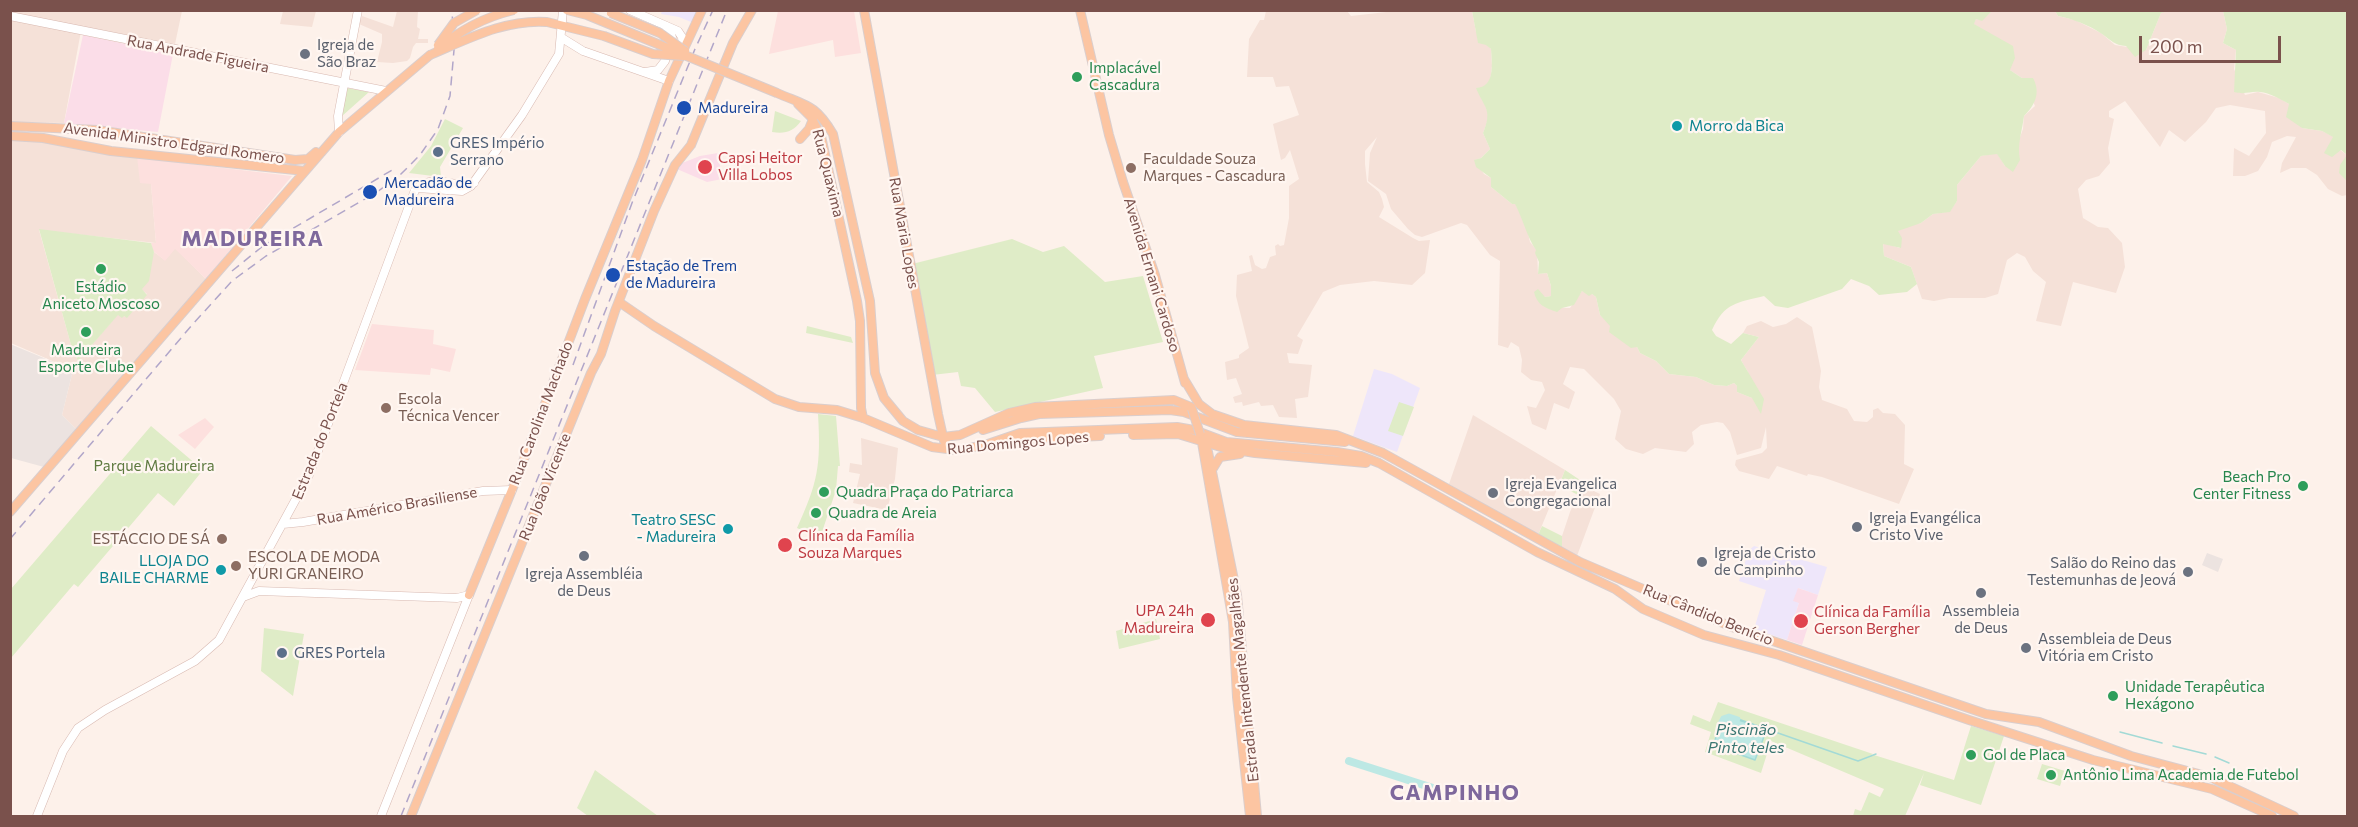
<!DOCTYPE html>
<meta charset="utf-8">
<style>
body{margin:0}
#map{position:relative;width:2358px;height:827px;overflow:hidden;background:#fdf1ea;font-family:Commissioner,sans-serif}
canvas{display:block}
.frame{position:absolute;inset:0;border:12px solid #7a514c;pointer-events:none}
.scale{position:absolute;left:2139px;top:36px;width:142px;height:27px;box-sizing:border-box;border:3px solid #7a514c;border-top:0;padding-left:8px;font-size:18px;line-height:21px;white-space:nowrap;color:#7a514c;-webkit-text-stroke:4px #fff6f1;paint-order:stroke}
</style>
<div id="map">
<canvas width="2358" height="827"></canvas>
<div class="frame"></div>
<div class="scale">200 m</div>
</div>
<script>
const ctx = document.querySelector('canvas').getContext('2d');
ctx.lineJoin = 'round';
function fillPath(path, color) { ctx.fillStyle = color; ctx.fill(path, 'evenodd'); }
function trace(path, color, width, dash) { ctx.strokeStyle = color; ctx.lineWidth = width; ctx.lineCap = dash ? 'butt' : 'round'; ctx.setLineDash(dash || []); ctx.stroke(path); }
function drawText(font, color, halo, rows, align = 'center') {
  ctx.font = font + ' Commissioner,sans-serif'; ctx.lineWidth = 4.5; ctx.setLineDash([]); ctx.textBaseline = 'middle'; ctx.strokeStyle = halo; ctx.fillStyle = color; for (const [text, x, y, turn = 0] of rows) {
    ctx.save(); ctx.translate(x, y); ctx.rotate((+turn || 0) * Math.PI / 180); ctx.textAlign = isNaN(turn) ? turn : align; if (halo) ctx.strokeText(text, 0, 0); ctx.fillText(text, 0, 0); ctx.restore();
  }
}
fillPath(new Path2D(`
 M1404 10 1472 11 1476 32 1491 49 1492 66 1490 82 1484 88H1477L1485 104 1489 117 1483 133 1490 149 1481 158 1475 160 1484 174 1491 178V187L1512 204 1515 203 1526 224 1530 242 1537 250 1538 274 1547 273 1551 286V296L1545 297 1534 292 1562 308H1570L1582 291 1592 294 1596 297 1600 315 1637 347 1640 353 1656 361 1669 374 1696 377 1714 385 1727 386 1734 383 1737 386V392L1752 398 1748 372 1741 360 1759 337 1743 333 1747 326 1761 321 1773 327 1786 324 1797 317 1812 327 1821 371 1819 387 1822 400 1847 409 1854 421 1867 422 1873 417V410L1878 408 1883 413 1895 414 1905 425 1904 464 1914 469 1899 504 1822 477 1808 474 1807 476 1777 466 1769 479 1739 471 1735 465 1736 460 1762 453 1767 448 1766 427 1761 448 1737 455 1730 432 1723 423 1717 422 1701 425 1692 432 1694 444 1686 452 1655 448 1643 454 1626 449 1615 439 1621 411 1614 399 1584 369 1570 367 1563 384 1575 392 1569 409 1554 403 1546 430 1532 424 1527 406 1536 408 1545 390 1542 382 1531 380 1521 372 1522 360 1519 347 1511 342 1508 348 1498 345 1500 261 1490 255 1467 225 1461 223 1422 237 1415 235 1408 229 1391 209 1386 194 1368 181 1370 153 1377 137 1365 151V164L1367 182 1379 192 1382 199 1384 207 1379 217 1413 238 1419 241 1430 240 1425 273 1412 285 1374 281 1340 285 1323 292 1297 336 1303 340 1298 354 1287 353 1289 363 1312 365 1308 397 1295 399 1297 418 1279 417 1273 405 1261 406 1259 402 1243 406 1242 402 1235 403 1233 397 1242 394 1236 378 1227 380 1225 362 1239 358V355L1249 348 1236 296 1237 275 1252 271 1249 256 1252 255 1255 265 1262 269 1266 268 1270 257 1276 255 1275 246 1278 244 1280 246 1284 245 1289 218V186L1299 179 1290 150 1285 158 1281 160 1273 124 1299 115 1289 86 1276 87 1273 77H1247L1249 39 1260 20H1264L1266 11H1347L1351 16Z
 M2168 10 2223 11 2227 29 2223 43 2236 50 2234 69 2245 95 2258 92 2279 98 2289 104 2302 128 2322 131 2334 137 2325 153 2340 150 2347 155 2346 179 2347 178V195L2342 196 2328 189 2317 175 2306 168H2291L2280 173 2282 163 2296 137 2287 136 2272 142 2267 157 2258 171 2245 176H2233L2234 148 2249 156 2266 133 2265 111 2230 105 2216 108 2206 122 2185 142 2169 130 2160 147 2125 101 2109 111V117L2114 119 2108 148 2110 163 2099 176 2086 180 2078 189 2083 218 2098 227 2108 228 2122 243 2125 267 2116 293 2073 282 2061 326 2036 321 2046 282 2033 271 2025 257 2017 253 2007 260 1998 294 1985 298H1949L1934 301 1922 299 1911 267 1884 256 1883 243 1900 248 1897 231 1907 226 1921 223 1933 214 1950 211 1957 201V185L1981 156 1997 153 2005 166 2017 145 2023 129 2024 116 2035 106 2022 78 2010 70 1986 32 1973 24 1976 19 1982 20 1992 11H2055L2058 16 2075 20 2101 33 2115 45 2146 50 2161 13Z
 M10 11H182L175 44 11 13Z
 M283 11H316L312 27 280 24Z
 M397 11H418L417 27 420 29 418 39H428V43H416L413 47 410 58 407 61 393 63 377 62 382 42V34L359 24 362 16 393 27Z
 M10 18 81 31 64 123 11 122Z
 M10 136 137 156 151 184 156 243 39 230 71 345 78 361 118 314 127 317 147 294 141 289 154 252 165 260 175 248 206 279 150 350 79 432 62 415 73 370 11 343Z
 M1473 415 1565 470 1538 535 1482 505 1449 484Z
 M861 438 898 448 895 479 887 510 853 503 860 474 849 472 850 463 862 465Z
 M1582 485 1600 494 1577 556 1562 549V536L1570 512Z`), '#f5e1d8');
fillPath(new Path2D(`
 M778 11H854L861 53 835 57 833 40 769 54Z
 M137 156 198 165 292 176 206 279 175 249 165 261 152 250 151 243H156L151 184 140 183Z
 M372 324 434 330 433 344 456 349 450 372 431 368 430 375 355 370Z
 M205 418 214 427 195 449 178 435Z`), '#fde0de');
fillPath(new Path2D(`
 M10 344 73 370 62 415 79 432 44 467 11 458Z
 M2207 553 2223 559 2218 572 2202 565Z`), '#ece3e0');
fillPath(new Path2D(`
 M662 11H700L696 22H691L679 17 661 14Z
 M1374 369 1392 374 1420 388 1397 452 1353 436Z
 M1754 546 1827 567 1818 595 1798 588 1799 603 1787 640 1754 629 1766 590 1739 581 1749 550Z`), '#eee6fa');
fillPath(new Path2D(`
 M83 35 173 54 158 132 64 123Z
 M718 153 722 179 707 182 677 169 680 164 700 156Z
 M1798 588 1818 595 1802 645 1787 640 1799 603 1793 601Z`), '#fbdde8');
fillPath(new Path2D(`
 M1472 11H1992L1982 21 1976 19 1974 24 2013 46 2015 58 2010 70 2022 78H2033C2041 93 2035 105 2024 116 2022 132 2017 144 2020 160L2013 172 2005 166 1997 154 1981 156 1957 185V201L1950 212 1933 214 1921 223 1898 231 1902 238 1901 248 1883 244 1884 256 1911 267 1917 284 1907 292 1879 295 1869 286 1851 279 1842 289 1788 308 1775 306 1764 296C1737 303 1725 302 1712 330L1716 336 1731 344 1743 333 1759 337 1741 360 1764 399 1761 414 1752 398 1737 392V386L1734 383 1727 386 1714 385 1696 377 1669 374 1656 361 1640 353 1637 347 1631 348 1609 332 1610 326 1600 315 1596 297 1592 294 1589 296 1582 291 1574 305 1562 308 1557 312C1545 308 1537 305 1534 292L1538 289 1545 297 1551 296V286L1547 273 1538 274 1539 262 1535 253 1536 250C1527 237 1523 219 1515 204H1512L1491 187V178L1476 167 1474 160 1481 158 1490 149 1483 133C1493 109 1484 108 1476 88 1495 87 1492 65 1491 49L1486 45 1478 43Z
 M2055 11H2168L2161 13 2146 50 2135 57 2126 46C2114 45 2112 41 2102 34 2089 25 2073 19 2058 16Z
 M2223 11H2347L2348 178 2346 180 2339 173 2340 165 2347 155 2341 150 2332 157 2324 153 2333 137 2322 131 2302 128 2286 117 2289 104C2280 99 2270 93 2260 92 2249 91 2246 95 2234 92L2236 50 2223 43 2227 29Z
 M347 88 369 92 341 117Z
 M775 111 801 121C793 132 785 134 772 132Z
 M445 119 463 128 440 167 441 177 409 173 431 146Z
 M39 229 151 243 154 252 149 281 142 289 147 295 127 318 124 316 122 318 118 315 78 361 71 345Z
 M1012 239 1043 252 1064 246 1105 282 1143 276 1163 342 1094 356 1103 388 995 412 975 388 961 386 958 372 932 375 912 264Z
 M807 326 851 337 853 343 806 333Z
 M1399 402 1414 407 1403 436 1388 431Z
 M818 414 836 416 840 466H838L836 490 820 538 797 528C818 482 821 466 818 414Z
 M151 426 203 470 174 506 158 493 78 587 74 584 11 658V589Z
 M1565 470 1583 482 1578 495 1559 485Z
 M1542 526 1562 536V549L1538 535Z
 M1156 619 1160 639 1119 649 1116 631Z
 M264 628 304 634 293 696 261 671Z
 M1718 702 1873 754 1859 761 1874 755 1954 780 1971 726 2004 736 1981 805 1920 785 1924 773 1905 816H1850H1853L1855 809 1861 811 1869 792 1880 797 1884 789 1771 741 1761 773 1705 752 1711 732 1690 724 1693 715 1710 722ZM1729 716 1767 729 1755 760 1713 744 1723 718Z
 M2042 764 2065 771 2060 786 2037 779Z
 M595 770 658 816H588L577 808Z`), '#dfecc7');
const water = new Path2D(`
 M1729 717 1767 729 1755 760 1713 745 1723 719Z`);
fillPath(water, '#bde8e4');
trace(water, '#a3dad6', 1.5);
trace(new Path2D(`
 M1738 719 1858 761 1876 754
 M2120 732 2162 743
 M2173 746 2206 754
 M2215 757 2229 763`), '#a3dad6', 1.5);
trace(new Path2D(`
 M1719 726 1723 718 1729 716 1738 719`), '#bde8e4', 5);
trace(new Path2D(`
 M1349 761 1436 789 1435 793`), '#bde8e4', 8);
const secondary = new Path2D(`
 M630 10 678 31 682 37 683 49
 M10 16 386 91
 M562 38 583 51 669 81
 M645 72 658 70 665 61 672 37 664 26
 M339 132 338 116 358 10
 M417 188 462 191 471 186 522 115 559 54 563 10
 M283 524 303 522 483 491 512 490
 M243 597 259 591 457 598 469 595
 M37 816 63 751 78 728 105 710 195 661 219 640 309 475 415 190C435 171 453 190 474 183
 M381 816 469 595`);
const primary = new Path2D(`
 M864 10 938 414 944 441 954 450
 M1080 10 1109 135 1123 182 1155 275 1185 383
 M547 22 604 36
 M777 93C807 106 815 104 833 134L870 301 875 373 884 398 903 421 918 430 943 437 960 435 1009 413 1035 407 1174 400 1191 407
 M798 104 811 117 821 136 857 301 860 321 861 408 863 418
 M10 126 97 130 295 160 308 159 316 152
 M10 136 43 138 111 151 305 171
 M800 139 809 129 813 119
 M619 302 654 326 775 399 799 407 837 410 863 418 932 447 955 450 1026 439 1100 436
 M1184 379 1199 404 1212 414 1244 425 1336 435 1383 453 1580 562 1732 627 1986 714 2039 722 2131 756 2210 777 2294 816
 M983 430 1021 418 1039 414 1170 410 1184 412 1237 432 1345 442
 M1133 435 1178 434 1224 448 1255 453 1366 463
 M1201 437 1233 622 1237 697 1250 816
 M1204 443 1208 452 1237 595 1257 816
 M979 447 1020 433 1177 427 1194 430 1226 442 1337 452 1361 456 1379 463 1537 552 1615 589 1643 609 1704 635 1779 655 1969 720 2093 760 2212 789 2272 816
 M1212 470 1220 457 1240 454
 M10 512 339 132 430 55
 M469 595 516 480 585 299 642 160 669 81 702 10
 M411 816 591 373 601 354 615 311 654 211 675 165 691 145 733 43 752 10`);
trace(secondary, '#d8b9b1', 9);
trace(primary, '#dacecd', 10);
trace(secondary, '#fff', 8);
trace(primary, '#fcc5a2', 8);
trace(new Path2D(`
 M232 271 263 246 394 169
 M573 365 632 203 695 49 713 10
 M10 539 192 325 232 281 266 256 377 192 399 176 420 155 438 129 450 96 454 50 452 10
 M401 816 727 10`), '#b1a6c9', 1.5, [9, 6]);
const primaryBridge = new Path2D(`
 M567 10 587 15 777 93
 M611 13 660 33 685 51
 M604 36 653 54 684 56
 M438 45 454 23 477 10
 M438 49C461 29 485 17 514 10
 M430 55C468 39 505 19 547 22
 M1192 409 1200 434`);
trace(primaryBridge, '#dacecd', 10, []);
trace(primaryBridge, '#fcc5a2', 8);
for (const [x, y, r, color] of [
 [305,54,6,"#6b7280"],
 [1077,77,6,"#2e9e5b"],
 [684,108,8,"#1a4fb4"],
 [1677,126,6,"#0f9aa8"],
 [438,152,6,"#5c6f8a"],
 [705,167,8,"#e0444e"],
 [1131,168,6,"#8d6e63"],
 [370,192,8,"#1a4fb4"],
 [101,269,6,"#2e9e5b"],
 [613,275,8,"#1a4fb4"],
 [86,332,6,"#2e9e5b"],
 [386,408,6,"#8d6e63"],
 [2303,486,6,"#2e9e5b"],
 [824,492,6,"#2e9e5b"],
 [1493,493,6,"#6b7280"],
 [816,513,6,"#2e9e5b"],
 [1857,527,6,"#6b7280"],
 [728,529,6,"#0f9aa8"],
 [222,539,6,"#8d6e63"],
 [785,545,8,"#e0444e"],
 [584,556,6,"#6b7280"],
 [1702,562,6,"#6b7280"],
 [236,566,6,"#8d6e63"],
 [221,570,6,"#0f9aa8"],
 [2188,572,6,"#6b7280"],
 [1981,593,6,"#6b7280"],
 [1208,620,8,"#e0444e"],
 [1801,621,8,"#e0444e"],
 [2026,648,6,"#6b7280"],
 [282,653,6,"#5c6f8a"],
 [2113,696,6,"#2e9e5b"],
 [1971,755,6,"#2e9e5b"],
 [2051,775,6,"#2e9e5b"]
]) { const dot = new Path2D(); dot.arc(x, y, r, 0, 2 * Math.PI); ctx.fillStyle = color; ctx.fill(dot); trace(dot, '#fff6f1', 2); }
drawText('15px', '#5b616d', '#fff6f1', [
 ["Igreja de",317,45],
 ["São Braz",317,62],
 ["Igreja Evangelica",1505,484],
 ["Congregacional",1505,501],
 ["Igreja Evangélica",1869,518],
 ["Cristo Vive",1869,535],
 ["Igreja de Cristo",1714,553],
 ["de Campinho",1714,570],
 ["Salão do Reino das",2176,563,"right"],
 ["Testemunhas de Jeová",2176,580,"right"],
 ["Igreja Assembléia",584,574,"center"],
 ["de Deus",584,591,"center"],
 ["Assembleia",1981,611,"center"],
 ["de Deus",1981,628,"center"],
 ["Assembleia de Deus",2038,639],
 ["Vitória em Cristo",2038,656]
], 'left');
drawText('15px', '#7a514c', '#fff6f1', [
 ["Rua Andrade Figueira",198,54,11],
 ["Avenida Ministro Edgard Romero",174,143,8],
 ["Rua Quaxima",828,173,76],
 ["Rua Maria Lopes",904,233,80],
 ["Avenida Ernani Cardoso",1152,275,73],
 ["Rua Carolina Machado",541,413,-69],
 ["Estrada do Portela",320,441,-68],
 ["Rua Domingos Lopes",1018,443,-5],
 ["Rua João Vicente",545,487,-68],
 ["Rua Américo Brasiliense",397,506,-10],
 ["Rua Cândido Benício",1708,615,22],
 ["Estrada Intendente Magalhães",1243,680,-96]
]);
drawText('15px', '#27864d', '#fff6f1', [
 ["Implacável",1089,68],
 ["Cascadura",1089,85],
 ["Estádio",101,287,"center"],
 ["Aniceto Moscoso",101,304,"center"],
 ["Madureira",86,350,"center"],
 ["Esporte Clube",86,367,"center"],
 ["Beach Pro",2291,477,"right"],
 ["Center Fitness",2291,494,"right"],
 ["Quadra Praça do Patriarca",836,492],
 ["Quadra de Areia",828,513],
 ["Unidade Terapêutica",2125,687],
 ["Hexágono",2125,704],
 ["Gol de Placa",1983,755],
 ["Antônio Lima Academia de Futebol",2063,775]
], 'left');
drawText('15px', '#164399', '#fff6f1', [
 ["Madureira",698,108],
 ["Mercadão de",384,183],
 ["Madureira",384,200],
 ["Estação de Trem",626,266],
 ["de Madureira",626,283]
], 'left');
drawText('15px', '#0d838f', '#fff6f1', [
 ["Morro da Bica",1689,126,"left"],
 ["Teatro SESC",716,520],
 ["- Madureira",716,537],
 ["LLOJA DO",209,561],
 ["BAILE CHARME",209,578]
], 'right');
drawText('15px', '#4e5e75', '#fff6f1', [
 ["GRES Império",450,143],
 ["Serrano",450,160],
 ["GRES Portela",294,653]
], 'left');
drawText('15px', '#be3a42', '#fff6f1', [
 ["Capsi Heitor",718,158],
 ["Villa Lobos",718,175],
 ["Clínica da Família",798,536],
 ["Souza Marques",798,553],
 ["UPA 24h",1194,611,"right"],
 ["Madureira",1194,628,"right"],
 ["Clínica da Família",1814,612],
 ["Gerson Bergher",1814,629]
], 'left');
drawText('15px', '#785e54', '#fff6f1', [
 ["Faculdade Souza",1143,159],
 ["Marques - Cascadura",1143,176],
 ["Escola",398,399],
 ["Técnica Vencer",398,416],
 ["ESTÁCCIO DE SÁ",210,539,"right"],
 ["ESCOLA DE MODA",248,557],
 ["YURI GRANEIRO",248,574]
], 'left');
drawText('15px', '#5e7a40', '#fff6f1', [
 ["Parque Madureira",154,466]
]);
drawText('italic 16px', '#3b7773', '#fff6f1', [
 ["Piscinão",1746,730],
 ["Pinto teles",1746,748]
]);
ctx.letterSpacing = '1.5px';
drawText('bold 21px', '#7e689c', '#fff6f1', [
 ["MADUREIRA",253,239],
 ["CAMPINHO",1455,793]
]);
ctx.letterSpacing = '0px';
</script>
